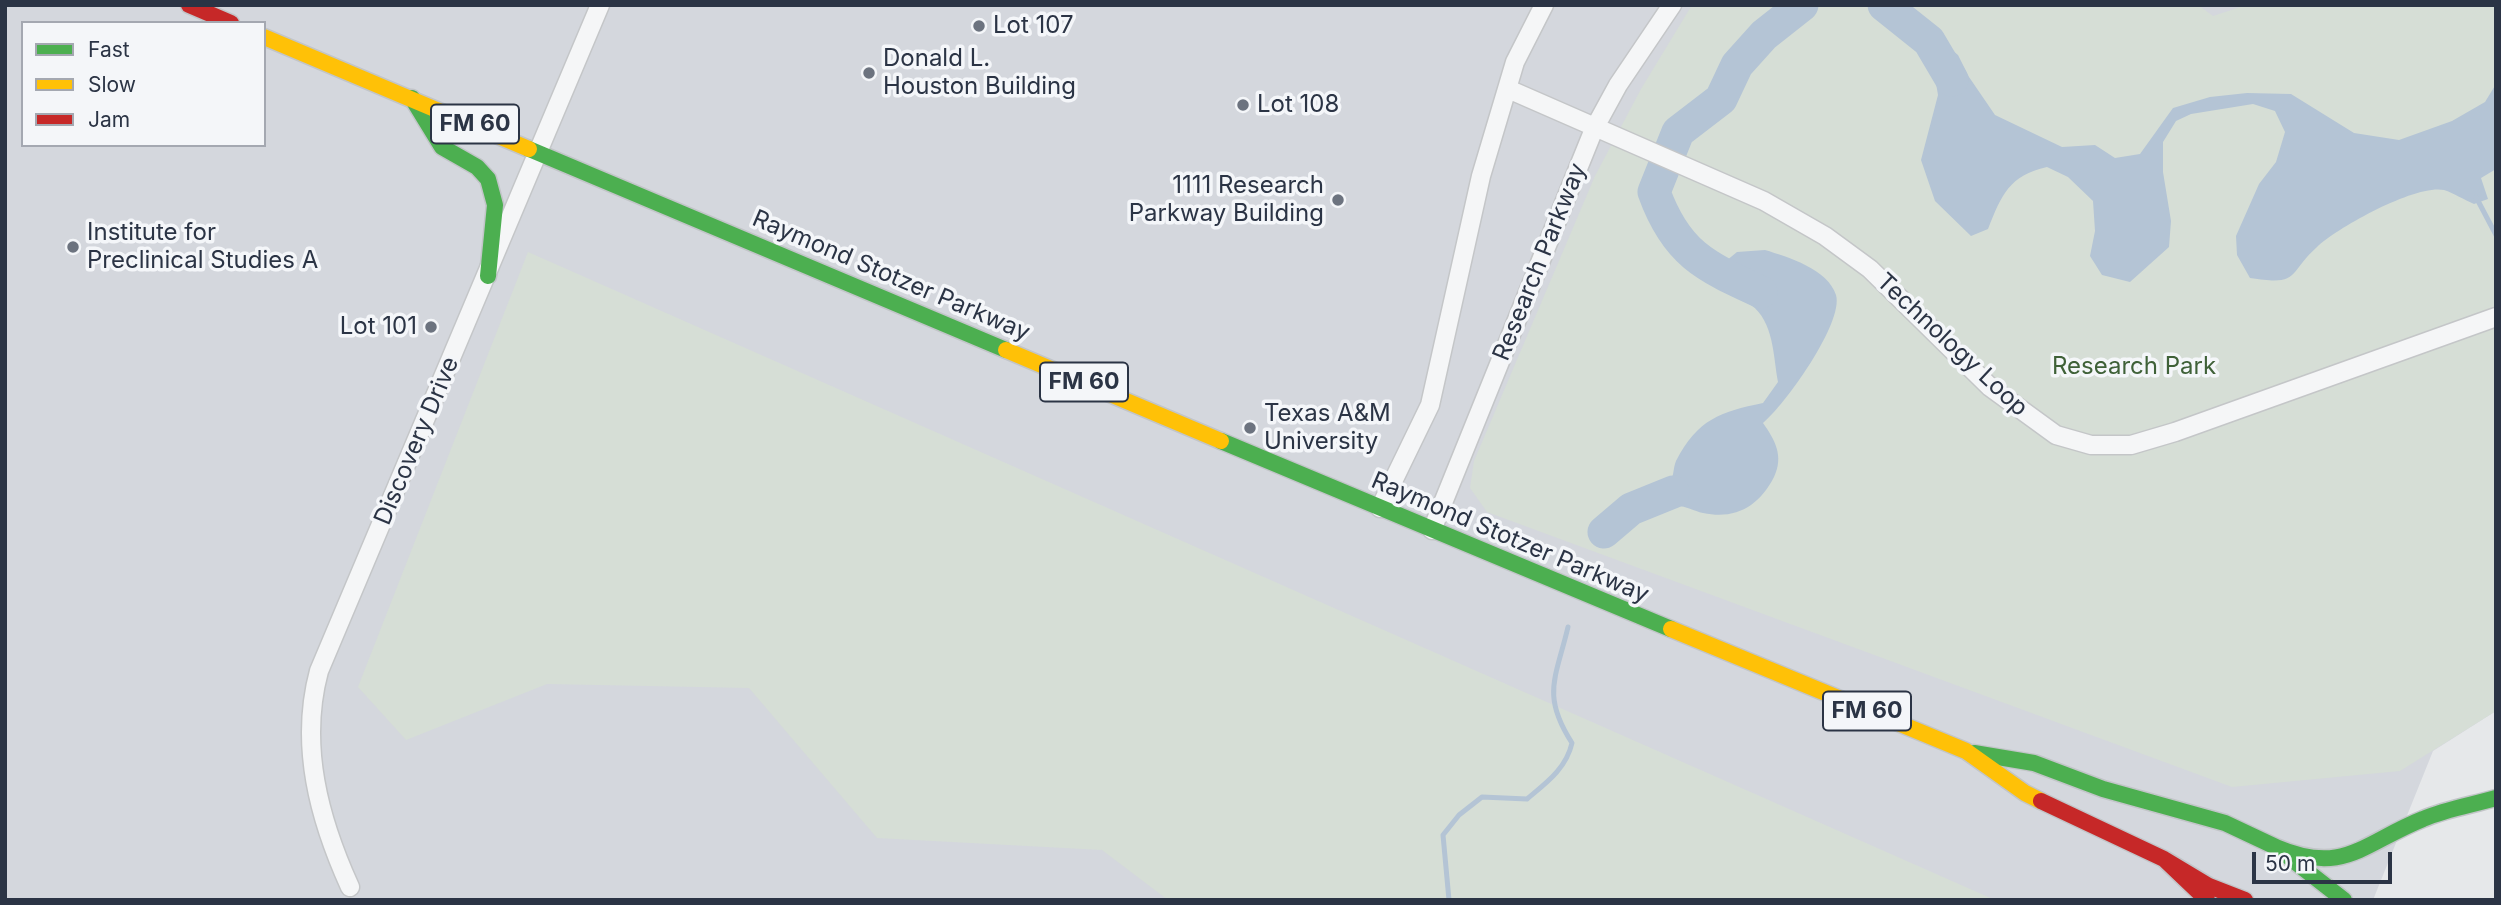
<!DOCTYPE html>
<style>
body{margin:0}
#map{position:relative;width:2501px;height:905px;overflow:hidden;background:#e6e8ea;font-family:Inter,sans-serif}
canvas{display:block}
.frame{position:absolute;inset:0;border:7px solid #2b3445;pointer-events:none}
.legend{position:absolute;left:21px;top:21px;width:245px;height:126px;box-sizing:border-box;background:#f4f6f9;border:2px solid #a4a8b1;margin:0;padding:9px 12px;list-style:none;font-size:21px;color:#2b3445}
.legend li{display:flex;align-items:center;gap:14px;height:35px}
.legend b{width:35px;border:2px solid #a4a8b1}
.scale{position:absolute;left:2252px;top:852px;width:140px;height:32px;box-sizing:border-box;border:4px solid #2b3445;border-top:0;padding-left:9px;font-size:21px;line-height:24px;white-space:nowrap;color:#2b3445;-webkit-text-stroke:5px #f4f6f9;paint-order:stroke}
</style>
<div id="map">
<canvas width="2501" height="905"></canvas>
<div class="frame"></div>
<ul class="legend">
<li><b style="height:9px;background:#4caf50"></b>Fast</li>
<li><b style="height:9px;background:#ffc107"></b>Slow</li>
<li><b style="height:9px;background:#c62828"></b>Jam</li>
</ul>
<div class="scale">50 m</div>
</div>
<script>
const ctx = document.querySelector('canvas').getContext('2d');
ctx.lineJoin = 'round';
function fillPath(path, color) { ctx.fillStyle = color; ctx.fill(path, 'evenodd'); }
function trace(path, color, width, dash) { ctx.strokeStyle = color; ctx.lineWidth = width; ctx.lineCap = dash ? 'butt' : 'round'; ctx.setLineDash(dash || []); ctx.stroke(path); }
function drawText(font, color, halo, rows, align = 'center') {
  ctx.font = font + ' Inter,sans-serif'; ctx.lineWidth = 7; ctx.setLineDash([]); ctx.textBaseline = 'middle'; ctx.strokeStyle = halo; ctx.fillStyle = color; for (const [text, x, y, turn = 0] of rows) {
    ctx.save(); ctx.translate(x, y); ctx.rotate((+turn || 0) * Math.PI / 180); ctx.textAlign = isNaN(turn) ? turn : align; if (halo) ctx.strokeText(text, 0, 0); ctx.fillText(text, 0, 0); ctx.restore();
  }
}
fillPath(new Path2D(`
 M5 5H2496V711L2433 751 2373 900H5ZM23 23H264V145H23Z`), '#d4d7dd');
fillPath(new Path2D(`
 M1692 5H2198L2213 16 2247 5H2496V711L2400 771 2232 787 1487 512 1470 488 1474 461 1595 176 1641 89Z
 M528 252 1995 900H1168L1102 850 877 838 749 688 547 684 406 740 358 687Z`), '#d6ded6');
fillPath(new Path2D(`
 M1940 40 1958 55 1969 77 1995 115 2062 147 2095 145 2115 158 2140 154 2173 108 2210 97 2247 93 2291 94 2354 133 2399 140 2452 121 2485 102 2496 84V169L2481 178 2488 199 2474 204C2464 200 2454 193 2444 190 2416 184 2338 227 2317 247 2287 274 2301 286 2250 278L2237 255 2236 236 2259 184 2276 162 2285 132 2275 111 2253 104 2191 114 2176 121 2163 142V172L2171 221 2169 247 2130 282 2102 275 2090 256 2095 231 2093 201 2068 177 2047 167C2009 176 2002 194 1988 229L1971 236 1935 201 1921 160 1938 95 1929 41Z
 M1765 250C1788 257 1828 269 1836 295 1844 323 1784 406 1763 423 1775 440 1784 456 1774 477 1759 506 1736 520 1703 513 1694 511 1686 506 1677 506 1664 506 1653 511 1641 517L1631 509C1640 494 1660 497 1670 482 1674 477 1673 468 1676 461 1698 419 1720 412 1763 403L1778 382C1773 355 1774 322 1751 305 1739 297 1729 294 1719 283L1720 266 1737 252Z`), '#b4c4d5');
trace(new Path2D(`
 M2476 197 2496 235
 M1449 900 1443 835 1459 815 1482 797 1527 799C1546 783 1566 769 1572 743 1541 695 1556 678 1568 627`), '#b4c4d5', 5);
trace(new Path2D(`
 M1884 5 1929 41 1952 80
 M1761 292C1704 266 1676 253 1654 192L1678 132 1721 99 1737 65 1764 35 1802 5
 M1604 532 1631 509 1673 492`), '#b4c4d5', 33);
const street = new Path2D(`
 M1508 89 1764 201 1825 236 1870 269 1990 387 2056 435 2091 445H2131L2175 432 2496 317
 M1380 508 1430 405 1481 176 1515 62 1544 5
 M1432 530 1594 129 1618 85 1672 5
 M350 887C319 819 299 745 319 671L600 5`);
const fast = new Path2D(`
 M412 98 442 147 477 167 488 179 495 205 488 276
 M529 149 1006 350
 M1221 441 1671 629
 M1974 753 2034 763 2103 789 2225 823 2276 847 2344 900
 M2276 847C2344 876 2363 843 2423 819 2446 809 2472 805 2496 798`);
const slow = new Path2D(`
 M264 37 529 149
 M1006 350 1221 441
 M1671 629 1966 751 2025 793 2041 801`);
const jam = new Path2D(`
 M189 5 231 23
 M2041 801 2164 859 2209 886 2245 900
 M2164 859 2207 900`);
trace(street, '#c4c6c8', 21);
trace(fast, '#c2c5c8', 19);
trace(slow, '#c2c5c8', 19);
trace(jam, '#c2c5c8', 19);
trace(street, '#f5f6f7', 18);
trace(fast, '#4caf50', 16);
trace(slow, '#ffc107', 16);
trace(jam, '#c62828', 16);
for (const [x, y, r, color] of [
 [979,26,7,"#6c737f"],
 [869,73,7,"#6c737f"],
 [1243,105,7,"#6c737f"],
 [1338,200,7,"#6c737f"],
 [73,247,7,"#6c737f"],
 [431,327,7,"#6c737f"],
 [1250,428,7,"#6c737f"]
]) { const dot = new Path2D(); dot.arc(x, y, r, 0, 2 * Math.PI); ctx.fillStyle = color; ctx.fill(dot); trace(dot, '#f4f6f9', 2.5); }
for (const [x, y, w] of [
 [475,124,88],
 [1084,382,88],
 [1867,711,88]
]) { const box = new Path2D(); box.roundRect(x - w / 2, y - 19.5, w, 39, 5); ctx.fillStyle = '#f4f6f9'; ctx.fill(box); trace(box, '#2b3445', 2); }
drawText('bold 23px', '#2b3445', null, [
 ["FM 60",475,124],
 ["FM 60",1084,382],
 ["FM 60",1867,711]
]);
drawText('24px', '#2b3445', '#f4f6f9', [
 ["Lot 107",993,26],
 ["Donald L.",883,59],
 ["Houston Building",883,87],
 ["Lot 108",1257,105],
 ["1111 Research",1324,186,"right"],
 ["Parkway Building",1324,214,"right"],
 ["Institute for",87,233],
 ["Preclinical Studies A",87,261],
 ["Lot 101",417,327,"right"],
 ["Texas A&M",1264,414],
 ["University",1264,442]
], 'left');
drawText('24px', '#2b3445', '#f4f6f9', [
 ["Research Parkway",1540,262,-68],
 ["Raymond Stotzer Parkway",891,276,23],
 ["Technology Loop",1952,345,43],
 ["Discovery Drive",417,441,-67],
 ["Raymond Stotzer Parkway",1510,538,23]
]);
drawText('24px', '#3f6138', '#f4f6f9', [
 ["Research Park",2134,367]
]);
</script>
